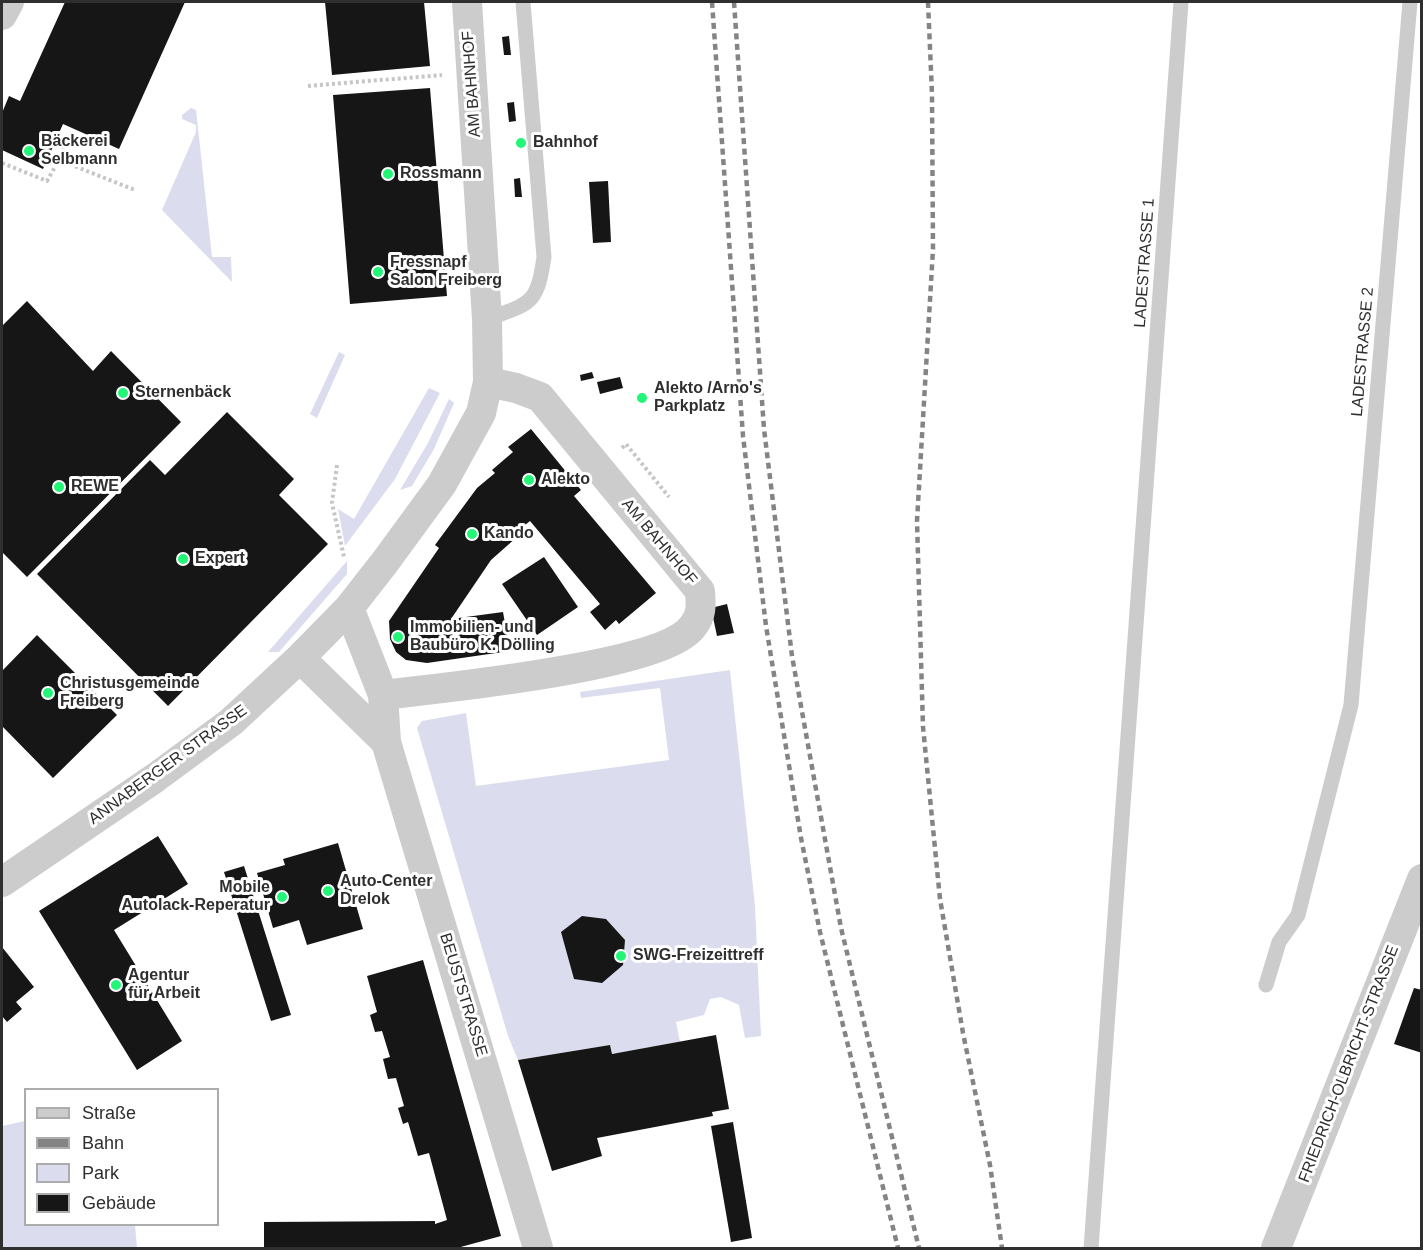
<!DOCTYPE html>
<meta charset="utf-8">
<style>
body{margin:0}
#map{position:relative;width:1423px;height:1250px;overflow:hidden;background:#fff;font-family:Helvetica,sans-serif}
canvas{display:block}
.frame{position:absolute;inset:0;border:3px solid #2f2f2f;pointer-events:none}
.legend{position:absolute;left:24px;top:1088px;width:195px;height:138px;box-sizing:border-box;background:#fff;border:2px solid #acacac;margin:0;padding:8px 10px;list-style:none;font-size:18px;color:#2f2f2f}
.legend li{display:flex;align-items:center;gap:12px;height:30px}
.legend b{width:30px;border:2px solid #acacac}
</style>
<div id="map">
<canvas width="1423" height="1250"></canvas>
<div class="frame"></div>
<ul class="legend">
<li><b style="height:8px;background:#ccc"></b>Straße</li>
<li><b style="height:8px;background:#848484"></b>Bahn</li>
<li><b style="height:16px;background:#dbdcee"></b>Park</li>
<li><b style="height:16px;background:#161616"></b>Gebäude</li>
</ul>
</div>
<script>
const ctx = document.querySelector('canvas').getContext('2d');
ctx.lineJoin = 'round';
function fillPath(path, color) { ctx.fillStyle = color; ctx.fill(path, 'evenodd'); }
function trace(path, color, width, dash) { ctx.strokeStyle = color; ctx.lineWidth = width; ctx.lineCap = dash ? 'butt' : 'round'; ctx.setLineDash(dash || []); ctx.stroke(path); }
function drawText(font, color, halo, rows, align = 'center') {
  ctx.font = font + ' Helvetica,sans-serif'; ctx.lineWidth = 6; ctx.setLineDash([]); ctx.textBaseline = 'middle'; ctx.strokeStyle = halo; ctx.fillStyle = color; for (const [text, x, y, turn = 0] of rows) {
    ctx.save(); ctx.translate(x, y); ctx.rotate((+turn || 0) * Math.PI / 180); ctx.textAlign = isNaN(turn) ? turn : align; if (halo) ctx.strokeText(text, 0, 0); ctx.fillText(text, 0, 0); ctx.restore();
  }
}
fillPath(new Path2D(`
 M191 108 196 110 212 257H231L232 282 162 210 196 132V125L182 119V115Z
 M339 352 345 355 317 418 310 414Z
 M429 388 440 393 395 479 345 546 338 509 354 519Z
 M449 399 454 403 434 449 412 486 400 490 428 443Z
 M347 561V574L279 652H268Z
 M730 670 755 906 761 1036 745 1038 739 1005 721 997 710 999 704 1015 676 1022 680 1042 612 1054 610 1045 518 1060 508 1036 417 728 422 721 466 713 476 786 669 760 660 688 581 698 580 692Z
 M25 1121 26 1224 135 1225 137 1248H2V1126Z`), '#dbdcee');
fillPath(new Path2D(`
 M65 2H185L119 149 63 124 43 169 2 150V113L9 96 20 101Z
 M325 2H424L430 66 332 75Z
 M509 36 511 55H504L502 37Z
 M430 88 447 296 350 304 333 95Z
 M514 102 516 121 509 122 507 103Z
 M520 178 522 197H515L514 179Z
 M608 181 611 242 593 243 589 182Z
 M27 301 93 371 111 351 181 422 27 577 2 552V326Z
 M592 372 594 378 581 381 580 375Z
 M620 377 623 388 600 394 597 382Z
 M227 412 294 479 279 495 328 544 168 706 37 574 150 460 165 475Z
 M531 429 581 490 574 496 656 593 619 624 616 620 605 630 590 612 600 604 530 521 514 534 517 537 491 560 451 619 503 612 510 651 427 663 406 660 396 652 390 639 389 621 439 548 435 545 477 488 495 473 492 470 513 452 508 447Z
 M544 557 578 607 537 635 502 584Z
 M727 604 734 633 717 636 711 608Z
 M37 635 117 715 53 778 2 726V671Z
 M158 836 188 884 114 930 182 1041 137 1070 39 911Z
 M338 843 363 929 307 945 299 920 273 928 257 873 285 865 283 859Z
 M244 866 291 1015 271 1021 224 872Z
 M582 916 606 919 625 940 623 965 602 983 574 979 561 932Z
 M2 947 34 987 16 1002 22 1009 7 1022 2 1016Z
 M423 960 501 1236 457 1248H264V1222L435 1221V1224L447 1220 429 1153 418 1156 408 1122 403 1124 398 1108 404 1106 396 1078 388 1079 383 1059 390 1057 382 1031 375 1032 370 1015 377 1012 367 976Z
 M1414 988 1422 990V1053L1394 1044Z
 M716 1035 729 1109 712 1112 713 1116 597 1138 602 1156 552 1171 518 1060 610 1045 612 1054Z
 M733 1122 752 1238 731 1242 711 1126Z`), '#161616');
trace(new Path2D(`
 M308 86 442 75
 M59 135 68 140 59 160
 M2 163 47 181 59 160 135 190
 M622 448 626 444 669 497
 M337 465 332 503 344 557`), '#c6c6c6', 4, [3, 3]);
trace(new Path2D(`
 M487 319C531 303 537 305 544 257L523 2
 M1266 985 1279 942 1298 915 1351 705 1410 2
 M1091 1248 1181 2`), '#ccc', 15);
trace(new Path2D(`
 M2 15 9 2
 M349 608 383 695 386 742 538 1248
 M300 658 386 742
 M383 695C440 688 665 667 693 626 702 615 701 605 700 591L540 397 516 388 488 382
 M2 882 155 778 231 722 300 658 349 608 385 562 442 484 481 413 488 382 487 319 467 2
 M1276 1248 1422 879`), '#ccc', 30);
trace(new Path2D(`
 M712 2 743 436 766 626 801 838 820 932 898 1248
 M734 2 764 429 792 656 841 928 919 1248
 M928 2 932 94 933 249 917 521 923 727 940 899 963 1033 990 1165 1002 1248`), '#848484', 4.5, [6, 4.5]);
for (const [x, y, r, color] of [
 [521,143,6,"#21f677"],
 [29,151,6,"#21f677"],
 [388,174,6,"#21f677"],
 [378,272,6,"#21f677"],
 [123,393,6,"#21f677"],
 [642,398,6,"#21f677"],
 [529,480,6,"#21f677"],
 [59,487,6,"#21f677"],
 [472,534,6,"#21f677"],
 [183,559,6,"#21f677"],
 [398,637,6,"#21f677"],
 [48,693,6,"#21f677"],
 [328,891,6,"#21f677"],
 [282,897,6,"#21f677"],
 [621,956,6,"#21f677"],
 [116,985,6,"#21f677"]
]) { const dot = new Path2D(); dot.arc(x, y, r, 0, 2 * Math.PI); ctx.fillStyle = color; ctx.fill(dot); trace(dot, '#fff', 2); }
drawText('16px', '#2f2f2f', '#fff', [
 ["AM BAHNHOF",472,84,-94],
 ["LADESTRASSE 1",1145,263,-86],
 ["LADESTRASSE 2",1363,352,-85],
 ["AM BAHNHOF",659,542,50],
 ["ANNABERGER STRASSE",168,765,-36],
 ["BEUSTSTRASSE",463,995,73],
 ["FRIEDRICH-OLBRICHT-STRASSE",1349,1064,-69]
]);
drawText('bold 16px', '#2f2f2f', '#fff', [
 ["Bäckerei",41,142],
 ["Selbmann",41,160],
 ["Bahnhof",533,143],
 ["Rossmann",400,174],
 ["Fressnapf",390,263],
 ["Salon Freiberg",390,281],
 ["Alekto /Arno's",654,389],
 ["Parkplatz",654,407],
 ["Sternenbäck",135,393],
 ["Alekto",541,480],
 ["REWE",71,487],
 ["Kando",484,534],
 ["Expert",195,559],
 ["Immobilien- und",410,628],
 ["Baubüro K. Dölling",410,646],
 ["Christusgemeinde",60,684],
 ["Freiberg",60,702],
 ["Auto-Center",340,882],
 ["Drelok",340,900],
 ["Mobile",270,888,"right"],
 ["Autolack-Reperatur",270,906,"right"],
 ["SWG-Freizeittreff",633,956],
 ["Agentur",128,976],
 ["für Arbeit",128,994]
], 'left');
</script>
